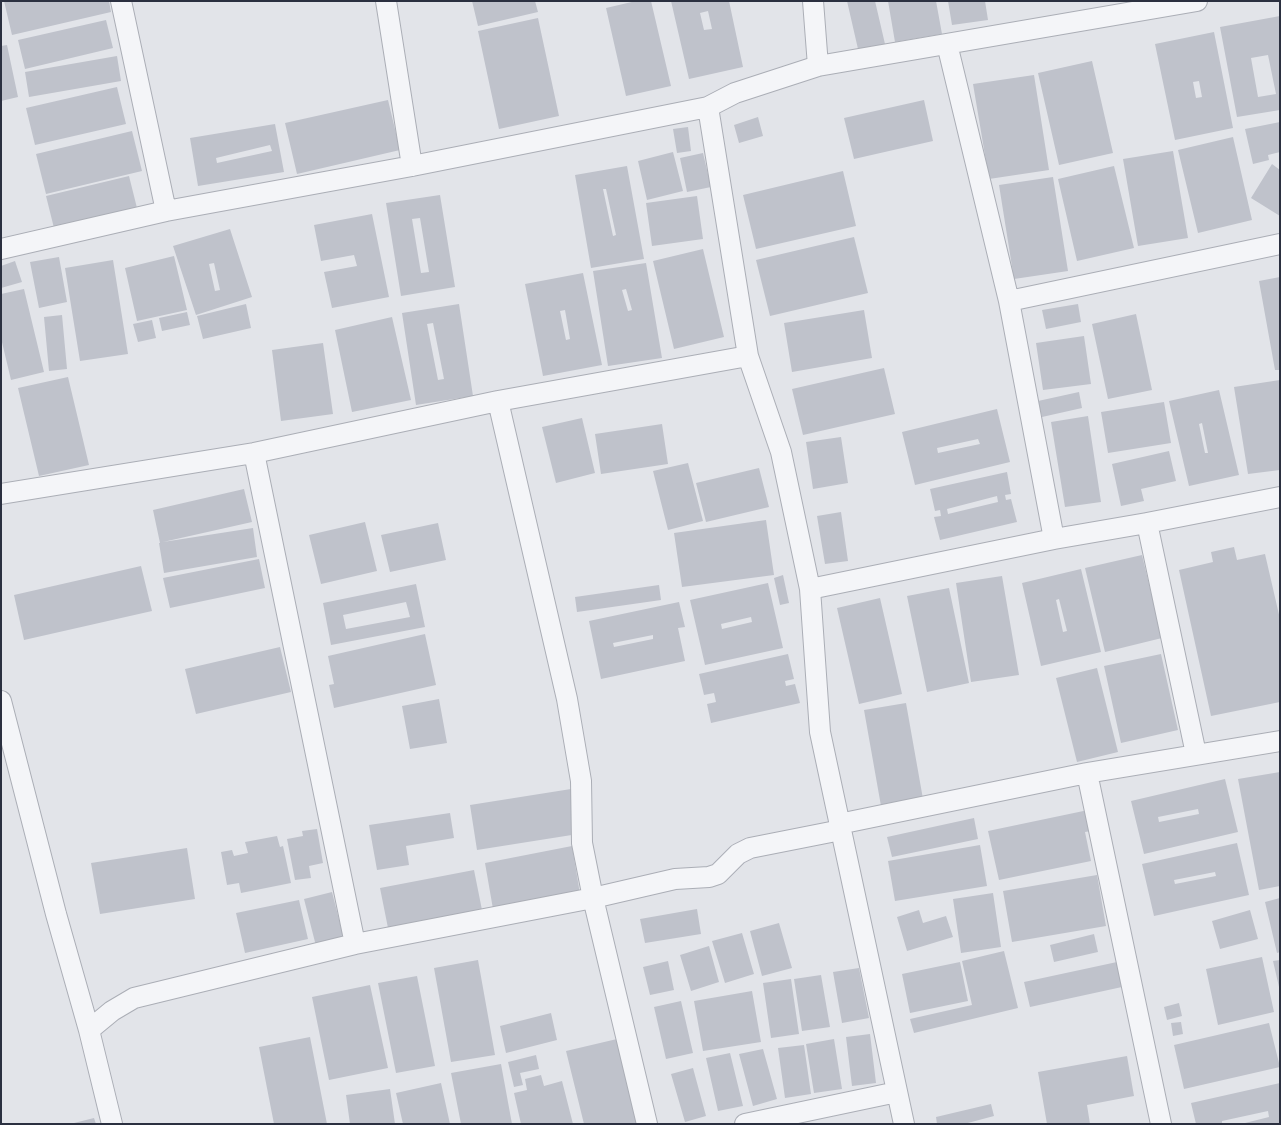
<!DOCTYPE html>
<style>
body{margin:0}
#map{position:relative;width:1281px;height:1125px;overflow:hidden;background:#e2e4e9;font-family:Karla,sans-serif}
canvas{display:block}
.frame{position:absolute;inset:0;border:2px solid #2b3040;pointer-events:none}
</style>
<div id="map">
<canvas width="1281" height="1125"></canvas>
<div class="frame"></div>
</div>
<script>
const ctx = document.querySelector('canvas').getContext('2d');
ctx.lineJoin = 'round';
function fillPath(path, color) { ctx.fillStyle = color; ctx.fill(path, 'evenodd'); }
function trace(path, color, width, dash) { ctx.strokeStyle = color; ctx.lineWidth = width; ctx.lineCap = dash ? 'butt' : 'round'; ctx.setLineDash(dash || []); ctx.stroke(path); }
fillPath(new Path2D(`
 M4 1H109L111 12 12 35Z
 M472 1H535L538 12 478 26Z
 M636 1H651L671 86 626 96 606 8Z
 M671 1H729L743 67 689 79ZM708 11 712 29 704 30 700 13Z
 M847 1H875L885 44 858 49Z
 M888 1H936L942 34 895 42Z
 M948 1H985L988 20 952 25Z
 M1280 16V110L1237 117 1220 27ZM1268 55 1276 94 1258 97 1251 58Z
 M538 18 559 116 499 129 478 31Z
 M106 20 113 48 25 69 18 40Z
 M1214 32 1233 128 1175 140 1155 44ZM1199 81 1202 97 1196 98 1193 82Z
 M7 45 18 97 1 101V46Z
 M117 56 121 81 29 97 25 72Z
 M1092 61 1113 153 1059 165 1038 73Z
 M1034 75 1049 170 989 179 973 84Z
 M117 87 126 124 35 145 26 108Z
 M388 100 400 150 297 174 285 123Z
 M924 100 933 141 854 159 844 118Z
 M758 117 763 136 739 143 734 125Z
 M1280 122V152L1268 155 1269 160 1253 164 1245 129Z
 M275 124 284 172 198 186 190 138ZM270 145 272 151 217 163 216 158Z
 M688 127 691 151 677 153 673 129Z
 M132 131 142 171 46 194 36 154Z
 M1233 137 1252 220 1198 233 1178 150Z
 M1173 151 1188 238 1138 246 1123 159Z
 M673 152 683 191 647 200 638 161Z
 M703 153 711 187 687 192 680 158Z
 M1272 164 1280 170V216L1251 198Z
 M627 166 644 259 591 268 575 175ZM603 189H606L616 235 613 236Z
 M1114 166 1134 248 1077 261 1058 179Z
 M843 171 856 226 756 249 743 195Z
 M129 176 137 208 54 228 46 196Z
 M1053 177 1068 271 1014 279 999 185Z
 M440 195 455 287 401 296 386 203ZM420 218 429 272 421 273 412 219Z
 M697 196 703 239 652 246 646 203Z
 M372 214 389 297 332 308 324 272 357 266 354 255 321 261 314 225Z
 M230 229 252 297 196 315 173 246ZM214 263 220 290 215 291 209 264Z
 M854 237 868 293 770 316 756 260Z
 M703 249 724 337 674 349 653 261Z
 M174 256 187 310 137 321 125 268Z
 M59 257 67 302 39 308 30 262Z
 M113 260 128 354 80 361 65 268Z
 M15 261 22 282 1 288V266Z
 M646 263 662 358 608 366 593 271ZM626 289 632 310 628 311 622 290Z
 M583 273 602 365 543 376 525 284ZM565 310 570 339 566 340 560 311Z
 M1280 277V370H1275L1259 281Z
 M24 289 44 372 11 380 1 338V294Z
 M246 304 251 328 203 339 197 316Z
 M459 304 473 396 416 405 402 313ZM433 323 444 379 438 380 427 324Z
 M1078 304 1081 322 1046 329 1042 310Z
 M864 310 872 358 792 372 784 323Z
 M187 312 190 325 162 331 159 318Z
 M1136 314 1152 390 1108 399 1092 324Z
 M62 315 67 369 49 371 44 317Z
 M392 317 411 400 352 412 335 330Z
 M152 320 156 338 138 342 133 324Z
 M1084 336 1091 384 1043 390 1036 343Z
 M323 343 333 414 281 421 272 350Z
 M884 368 895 414 803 435 792 389Z
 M68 377 89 465 39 476 18 388Z
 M1280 380V470L1248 474 1234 387Z
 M1219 390 1239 475 1189 486 1169 401ZM1202 423 1208 453H1205L1199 424Z
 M1079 392 1082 408 1042 417 1038 401Z
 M1164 402 1171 443 1108 453 1101 412Z
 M997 409 1010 462 915 485 902 432ZM978 439 980 444 938 453 937 448Z
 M1088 416 1101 502 1065 507 1051 422Z
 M582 418 595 473 556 483 542 427Z
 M662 424 668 464 601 474 595 434Z
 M841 437 848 483 813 489 806 442Z
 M1169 451 1176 481 1141 489 1144 501 1121 506 1112 464Z
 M688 463 703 521 668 530 653 471Z
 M759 468 769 507 706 522 696 483Z
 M1007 472 1011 494 1005 495 1006 500 1011 499 1017 522 940 540 934 517 941 516 940 510 935 511 930 489ZM997 496 998 502 948 514 947 509Z
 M244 489 252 522 163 542 253 528 257 557 164 573 159 543H160L153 510Z
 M841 512 848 561 825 564 817 516Z
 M766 520 774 575 682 587 674 533Z
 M365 522 377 571 321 584 309 535Z
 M438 523 446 560 390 572 381 535Z
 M1234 547 1237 560 1265 554 1280 619V702L1211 716 1179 570 1213 562 1211 552Z
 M1142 555 1162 638 1105 652 1085 568Z
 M259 559 265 588 170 608 163 578Z
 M141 566 152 611 24 640 14 595Z
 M1081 569 1101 652 1041 666 1022 583ZM1059 599 1067 631 1063 632 1056 600Z
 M783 575 789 603 780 605 774 578Z
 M1002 576 1019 675 971 682 956 583Z
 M768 583 783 648 705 665 690 600ZM751 617 752 622 722 629 721 624Z
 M416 584 425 627 331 645 323 603ZM406 602 410 617 346 629 343 615Z
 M659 585 661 600 577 612 575 597Z
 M949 588 969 683 927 692 907 596Z
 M880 598 902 694 859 704 837 608Z
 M679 602 685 627 678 628 685 661 601 679 589 621ZM653 635V639L614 647 613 643Z
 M425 634 436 685 334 708 329 685 334 684 328 656Z
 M280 647 291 692 196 714 185 669Z
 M788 654 794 679 785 681 786 686 795 684 800 703 711 723 707 704 716 702 714 693 704 695 699 674Z
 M1161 654 1178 730 1121 743 1104 666Z
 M1097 668 1118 752 1077 762 1056 678Z
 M439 699 447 743 410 749 402 706Z
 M906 703 923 799 881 806 864 710Z
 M1280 772V886L1259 890 1238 779Z
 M1225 779 1238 832 1144 854 1131 801ZM1198 809 1199 814 1159 822 1158 817Z
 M571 789 578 834 477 850 470 805Z
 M1093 809 1097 830 1085 832 1091 861 999 880 988 831Z
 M450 813 454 838 406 846 409 865 377 870 369 825Z
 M974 818 978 839 892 857 887 837Z
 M317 829 323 863 309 866 311 878 295 880 287 839 303 836 302 831Z
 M277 836 280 847 283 846 291 883 241 893 239 883 227 885 221 852 232 850 234 856 248 853 245 842Z
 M1237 843 1249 895 1154 916 1142 864ZM1215 872 1216 876 1175 884 1174 880Z
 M980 845 987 886 895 901 888 861Z
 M572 846 580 894 493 909 485 863Z
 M187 848 195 899 100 914 91 863Z
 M474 870 482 910 388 928 380 888Z
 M1097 875 1106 926 1012 942 1003 891Z
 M332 892 344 939 316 946 304 899Z
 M993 893 1001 947 961 953 953 899Z
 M1280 898V952L1277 953 1265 902Z
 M299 900 308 939 245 953 236 913Z
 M697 909 701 934 645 943 640 919Z
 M919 910 923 923 946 916 953 937 907 951 897 917Z
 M1250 910 1258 939 1220 949 1212 921Z
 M779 923 792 968 762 976 750 931Z
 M742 933 754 974 725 983 712 941Z
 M1094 934 1098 952 1054 962 1050 945Z
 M709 946 719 982 691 991 680 955Z
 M1004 951 1018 1008 914 1033 910 1019 972 1005 962 961Z
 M1262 957 1274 1012 1218 1025 1206 969Z
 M478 960 495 1055 451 1062 434 968Z
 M1280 960V987H1279L1273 961Z
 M668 961 674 990 650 995 643 967Z
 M960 962 968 1001 910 1013 902 974Z
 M1117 962 1122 987 1030 1007 1024 982Z
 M859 968 869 1018 842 1023 833 972Z
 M821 975 830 1027 802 1031 794 979Z
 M417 976 435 1066 396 1073 378 983Z
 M791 979 799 1034 771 1038 763 983Z
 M370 985 388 1068 329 1080 312 997Z
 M752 991 761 1042 703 1051 694 1001Z
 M681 1001 693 1053 666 1059 654 1007Z
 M1179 1003 1182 1016 1167 1020 1164 1007Z
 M551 1013 557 1040 506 1053 500 1026Z
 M1181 1022 1183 1034 1173 1036 1171 1023Z
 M1269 1023 1280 1067 1184 1089 1174 1045Z
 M870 1034 876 1083 852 1086 846 1037Z
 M310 1037 327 1124H274L259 1047Z
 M617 1039 638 1124H584L566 1051Z
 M834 1039 842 1089 814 1093 806 1044Z
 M804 1045 811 1094 785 1098 778 1048Z
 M763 1049 777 1099 753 1106 739 1054Z
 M730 1053 743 1106 718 1111 706 1058Z
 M536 1055 539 1069 520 1073 523 1085 514 1087 508 1062Z
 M1127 1056 1134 1096 1087 1105 1090 1124H1047L1038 1072Z
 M501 1064 512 1124H461L451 1073Z
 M693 1068 706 1116 685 1122 671 1074Z
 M541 1075 544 1086 562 1081 573 1124H521L514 1093 527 1090 525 1079Z
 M441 1083 450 1124H403L396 1093Z
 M1280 1083V1124H1241L1269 1117 1268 1111 1222 1121V1124H1196L1191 1103Z
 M390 1089 395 1124H350L346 1095Z
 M991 1104 994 1116 964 1124H937L936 1117Z
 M94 1118 96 1124H74V1123Z`), '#bfc2cb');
const minor = new Path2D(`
 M121 1 166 211
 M386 1 412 166
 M813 1 818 66
 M947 44 1009 301 1054 539
 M708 107 748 356 781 452 810 589 820 732 904 1124
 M1 249 166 211 412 166 708 107 735 93 818 66 1197 1
 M1009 301 1280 244
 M498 401 567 699 581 781 582 843 593 898 647 1124
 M254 453 355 944
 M1 494 254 453 498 401 748 356
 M1147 523 1196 754
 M810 589 1054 539 1147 523 1280 497
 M1 701 56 914 89 1030 112 1124
 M1087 773 1161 1124
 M839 824 1087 773 1280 741
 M89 1030 112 1011 134 998 355 944 593 898 675 879 709 877 718 874 738 854 750 848 841 830
 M745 1124 897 1092`);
trace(minor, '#abaeb6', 22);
trace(minor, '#f4f5f8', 20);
</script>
